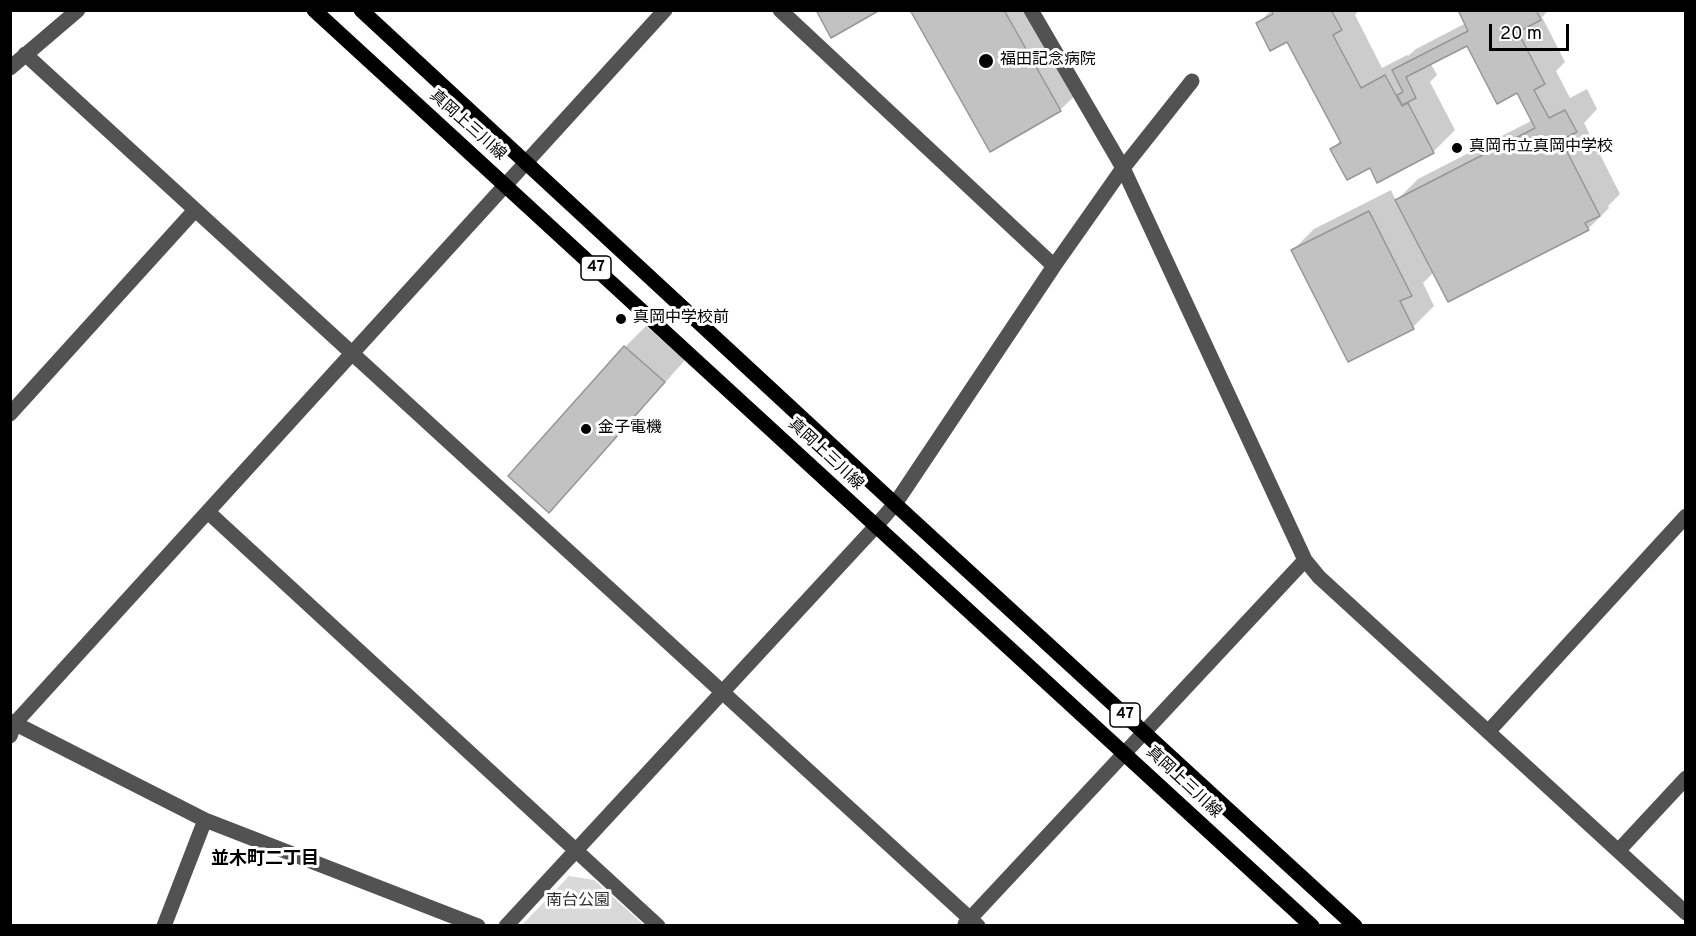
<!DOCTYPE html>
<meta charset="utf-8">
<style>
body{margin:0}
#map{position:relative;width:1696px;height:936px;overflow:hidden;background:#fff;font-family:Overpass,sans-serif}
canvas{display:block}
.frame{position:absolute;inset:0;border:12px solid #000;pointer-events:none}
.scale{position:absolute;left:1489px;top:24px;width:80px;height:27px;box-sizing:border-box;border:3px solid #000;border-top:0;padding-left:8px;font-size:18px;line-height:21px;white-space:nowrap;color:#000;-webkit-text-stroke:4px #fff;paint-order:stroke}
</style>
<div id="map">
<canvas width="1696" height="936"></canvas>
<div class="frame"></div>
<div class="scale">20 m</div>
</div>
<script>
const ctx = document.querySelector('canvas').getContext('2d');
ctx.lineJoin = 'round';
function fillPath(path, color) { ctx.fillStyle = color; ctx.fill(path, 'evenodd'); }
function trace(path, color, width, dash) { ctx.strokeStyle = color; ctx.lineWidth = width; ctx.lineCap = dash ? 'butt' : 'round'; ctx.setLineDash(dash || []); ctx.stroke(path); }
function drawText(font, color, halo, rows, align = 'center') {
  ctx.font = font + ' Overpass,"Noto Sans JP",sans-serif'; ctx.lineWidth = 6; ctx.setLineDash([]); ctx.textBaseline = 'middle'; ctx.strokeStyle = halo; ctx.fillStyle = color; for (const [text, x, y, turn = 0] of rows) {
    ctx.save(); ctx.translate(x, y); ctx.rotate((+turn || 0) * Math.PI / 180); ctx.textAlign = isNaN(turn) ? turn : align; if (halo) ctx.strokeText(text, 0, 0); ctx.fillText(text, 0, 0); ctx.restore();
  }
}
fillPath(new Path2D(`
 M569 876 594 880 644 925H522Z`), '#d9d9d9');
fillPath(new Path2D(`
 M911 10H1037L1082 89 1060 110Z
 M1271 10H1359L1355 15 1382 68 1407 55 1408 56 1416 49 1466 23 1459 10H1549L1542 17 1565 62 1556 71 1570 98 1587 89 1597 109 1584 123 1620 194 1608 206 1609 208 1588 229 1434 272 1423 283 1434 306 1413 327 1293 250 1314 229 1391 190 1396 201 1418 179 1533 120 1518 91 1468 44 1431 64 1437 75 1430 82 1455 130 1433 152 1378 181 1370 166 1332 149 1341 140 1288 40 1258 24Z
 M646 326 685 360 570 490 549 511 625 347Z`), '#0003');
const building = new Path2D(`
 M816 10H880L831 38Z
 M910 10H1004L1061 111 990 152Z
 M1271 10H1331L1342 30 1333 35 1361 88 1385 75 1402 106 1408 103 1434 153 1377 183 1370 168 1347 180 1330 149 1341 143 1287 42 1270 51 1256 23 1273 14Z
 M1458 10H1536L1541 20 1518 32 1545 84 1534 90 1549 118 1565 110 1577 132 1561 140 1600 216 1585 223 1589 230 1448 302 1395 200 1535 128 1517 93 1497 104 1467 46 1406 77 1416 98 1402 105 1397 95 1403 92 1392 70 1468 31Z
 M1369 211 1412 296 1400 301 1414 329 1348 362 1291 250Z
 M624 346 665 382 549 513 508 476Z`);
fillPath(building, '#c2c2c2');
trace(building, '#969696', 1.5);
trace(new Path2D(`
 M780 10 1054 266
 M25 54 978 926
 M10 68 78 10
 M1192 81 1123 168 1305 560 1319 577 1686 913
 M10 414 195 210
 M208 512 658 926
 M10 721 205 820 478 926
 M1488 732 1686 516
 M10 736 15 723 665 10
 M1619 850 1686 778
 M965 924 1305 560
 M164 926 205 820
 M506 926 876 526 895 504 1054 266 1123 168 1031 10`), '#525252', 15);
trace(new Path2D(`
 M314 10 1312 926
 M361 10 895 504 1355 926`), '#000', 15);
for (const [x, y, r, color] of [
 [986,61,8,"#000"],
 [1457,148,6,"#000"],
 [621,319,6,"#000"],
 [586,429,6,"#000"]
]) { const dot = new Path2D(); dot.arc(x, y, r, 0, 2 * Math.PI); ctx.fillStyle = color; ctx.fill(dot); trace(dot, '#fff', 2); }
for (const [x, y, w] of [
 [596,268,30],
 [1125,715,30]
]) { const box = new Path2D(); box.roundRect(x - w / 2, y - 12, w, 24, 4.5); ctx.fillStyle = '#fff'; ctx.fill(box); trace(box, '#000', 1.5); }
drawText('bold 15px', '#000', null, [
 ["47",596,268],
 ["47",1125,715]
]);
drawText('16px', '#000', '#fff', [
 ["福田記念病院",1000,61],
 ["真岡市立真岡中学校",1469,148],
 ["真岡中学校前",633,319],
 ["金子電機",598,429]
], 'left');
drawText('16px', '#000', '#fff', [
 ["真岡上三川線",467,126,42],
 ["真岡上三川線",825,455,43],
 ["真岡上三川線",1183,783,43]
]);
drawText('16px', '#303030', '#fff', [
 ["南台公園",578,902]
]);
drawText('bold 18px', '#000', '#fff', [
 ["並木町二丁目",265,860]
]);
</script>
